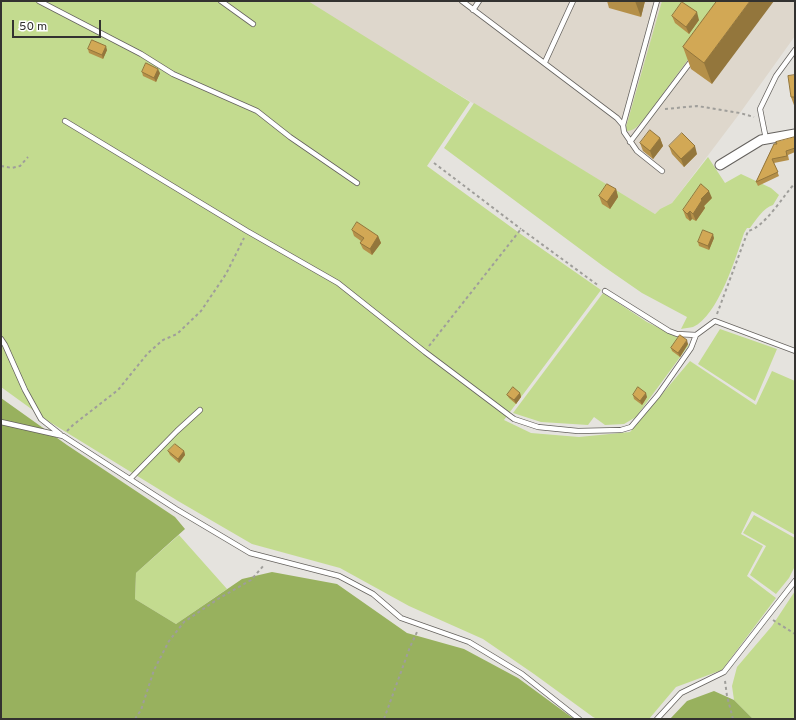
<!DOCTYPE html>
<style>
body{margin:0}
#map{position:relative;width:796px;height:720px;overflow:hidden;background:#e5e3de;font-family:Overpass,sans-serif}
canvas{display:block}
.frame{position:absolute;inset:0;border:2px solid #333230;pointer-events:none}
.scale{position:absolute;left:12px;top:20px;width:89px;height:18px;box-sizing:border-box;border:2px solid #333230;border-top:0;padding-left:5px;font-size:12px;line-height:14px;white-space:nowrap;color:#333230;-webkit-text-stroke:3px #fff;paint-order:stroke}
</style>
<div id="map">
<canvas width="796" height="720"></canvas>
<div class="frame"></div>
<div class="scale">50 m</div>
</div>
<script>
const ctx = document.querySelector('canvas').getContext('2d');
ctx.lineJoin = 'round';
function fillPath(path, color) { ctx.fillStyle = color; ctx.fill(path, 'evenodd'); }
function trace(path, color, width, dash) { ctx.strokeStyle = color; ctx.lineWidth = width; ctx.lineCap = dash ? 'butt' : 'round'; ctx.setLineDash(dash || []); ctx.stroke(path); }
fillPath(new Path2D(`
 M305 1H795V36L740 113 672 203 660 209 655 214Z`), '#ded7cc');
fillPath(new Path2D(`
 M1 1H308L470 102 427 166 522 235 601 290 504 420 531 433 579 437 630 432 690 361 756 405 772 371 795 381V535L752 511 741 534 763 546 747 576 776 598 722 670 676 687 649 719H597L593 717 534 674 483 639 409 606 340 568 252 544 178 501 48 421 1 387Z
 M662 1H731L648 114C642 120 637 131 627 131L626 127Z
 M474 103 655 214 660 209 672 203 708 157 725 183 741 174 771 188 779 195 773 205C763 208 756 220 750 228H747L744 233C736 257 718 316 693 327 690 328 684 328 681 329L687 317 642 293 603 266 444 148Z
 M603 293 647 322 681 339 689 345 636 417 624 424 605 425 594 417 588 425 541 422 513 413Z
 M720 329 777 349 755 401 698 364Z
 M754 515 795 538V566L789 578 776 594 750 575 766 546 743 533Z
 M179 535 227 589 176 624 135 599 136 573Z
 M795 591V719H753L734 700 732 686 737 667 772 626Z`), '#c3db8f');
fillPath(new Path2D(`
 M1 398 67 445 175 517 185 529 136 573 135 599 176 624 242 579 272 572 337 584 407 633 464 649 518 678 574 719H1Z
 M714 691 734 700 753 719H670L687 701Z`), '#98b15e');
const service = new Path2D(`
 M39 1 141 54 173 74 257 111 290 137 357 183
 M221 1 253 24
 M462 1 617 118 623 125 624 132 637 151 662 171
 M473 10 479 1
 M545 62 573 1
 M65 121 247 231 338 283 425 352 514 419 538 427 578 431 621 430 631 427 658 395 691 348 696 335
 M623 125 657 1
 M766 139 760 109 776 76 795 50
 M630 142 692 60
 M605 291 669 331 677 334 696 335 715 321 795 351
 M1 339 5 345 25 390 41 419 60 434
 M1 422 63 436 176 509 250 553 339 576 373 594 401 618 469 642 522 674 579 719
 M130 479 177 431 200 410
 M657 719 681 693 724 672 795 581`);
const minor = new Path2D(`
 M720 165 761 140 795 134`);
trace(service, '#65625e', 6);
trace(minor, '#65625e', 11);
trace(new Path2D(`
 M665 109 697 106 740 113 754 117
 M434 163 521 229
 M1 166 12 168 20 166 28 157
 M717 314 748 231C764 228 784 195 795 183
 M429 346 521 229 599 286
 M67 431 73 425 118 390 148 353 163 340 177 334 201 311 226 274 244 238
 M773 620 795 634
 M725 681 727 696 733 719
 M135 719 141 710 154 670 169 641 184 622 218 599 251 580 264 565
 M384 719 410 647 417 632`), '#9f9e9a', 2, [3, 3]);
trace(service, '#fff', 4.5);
trace(minor, '#fff', 9);
fillPath(new Path2D(`
 M607 1H645L641 17 609 8Z
 M717 1 712 84 691 69 683 47Z
 M672 16 699 20 689 34 675 23Z
 M88 49 107 50 103 59 89 53Z
 M142 72 160 73 156 82 143 76Z
 M795 75V108L791 97Z
 M795 137V152L788 155 789 160 774 163 779 176 758 186 756 182 774 144Z
 M660 138 663 146 653 159 643 151 640 143Z
 M669 146 697 154 684 167 672 154Z
 M616 189 618 197 610 209 602 204 599 196Z
 M712 198 704 206 705 208 696 221 692 219 690 221 686 218 683 210Z
 M352 230 378 236 381 243 372 255 363 249 360 243 361 241 354 236Z
 M714 238 709 250 699 246 698 242Z
 M688 344 680 357 672 351 671 348Z
 M520 393 521 397 516 404 509 398 507 395Z
 M633 395 647 397 642 405 634 399Z
 M168 451H184L185 455 179 463 170 455Z`), '#b59049');
fillPath(new Path2D(`
 M635 1H645L641 17Z
 M750 1H774L712 84 704 63Z
 M697 12 699 20 689 34 686 27Z
 M106 46 107 50 103 59 102 55Z
 M158 69 160 73 156 82 154 78Z
 M660 138 663 146 653 159 650 151Z
 M695 146 697 154 684 167 681 159Z
 M616 189 618 197 610 209 607 202Z
 M709 191 712 198 704 206 705 208 696 221 693 214 701 199Z
 M690 211 692 219 690 221 687 214Z
 M713 234 714 238 709 250 708 246Z
 M378 236 381 243 372 255 370 249Z
 M687 340 688 344 680 357 678 353Z
 M520 393 521 397 516 404 514 400Z
 M646 393 647 397 642 405 640 401Z
 M184 451 185 455 179 463 178 459Z`), '#93763c');
const building = new Path2D(`
 M717 1H750L704 63 683 47Z
 M682 2 697 12 686 27 672 16Z
 M92 40 106 46 102 55 88 49Z
 M146 63 158 69 154 78 142 72Z
 M795 75V97H791L788 76Z
 M650 130 660 138 650 151 640 143Z
 M682 133 695 146 681 159 669 146Z
 M795 137V148L786 151 787 156 772 159 778 172 756 182 774 144H777L776 142Z
 M607 184 616 189 607 202 599 196Z
 M701 184 709 191 701 199 702 200 693 214 690 211 687 214 683 210Z
 M357 222 378 236 370 249 360 243 364 238 352 230Z
 M703 230 713 234 708 246 698 242Z
 M680 335 687 340 678 353 671 348Z
 M513 387 520 393 514 400 507 395Z
 M638 387 646 393 640 401 633 395Z
 M175 444 184 451 178 459 168 451Z`);
fillPath(building, '#d2a855');
trace(building, '#93763c', 1);
</script>
